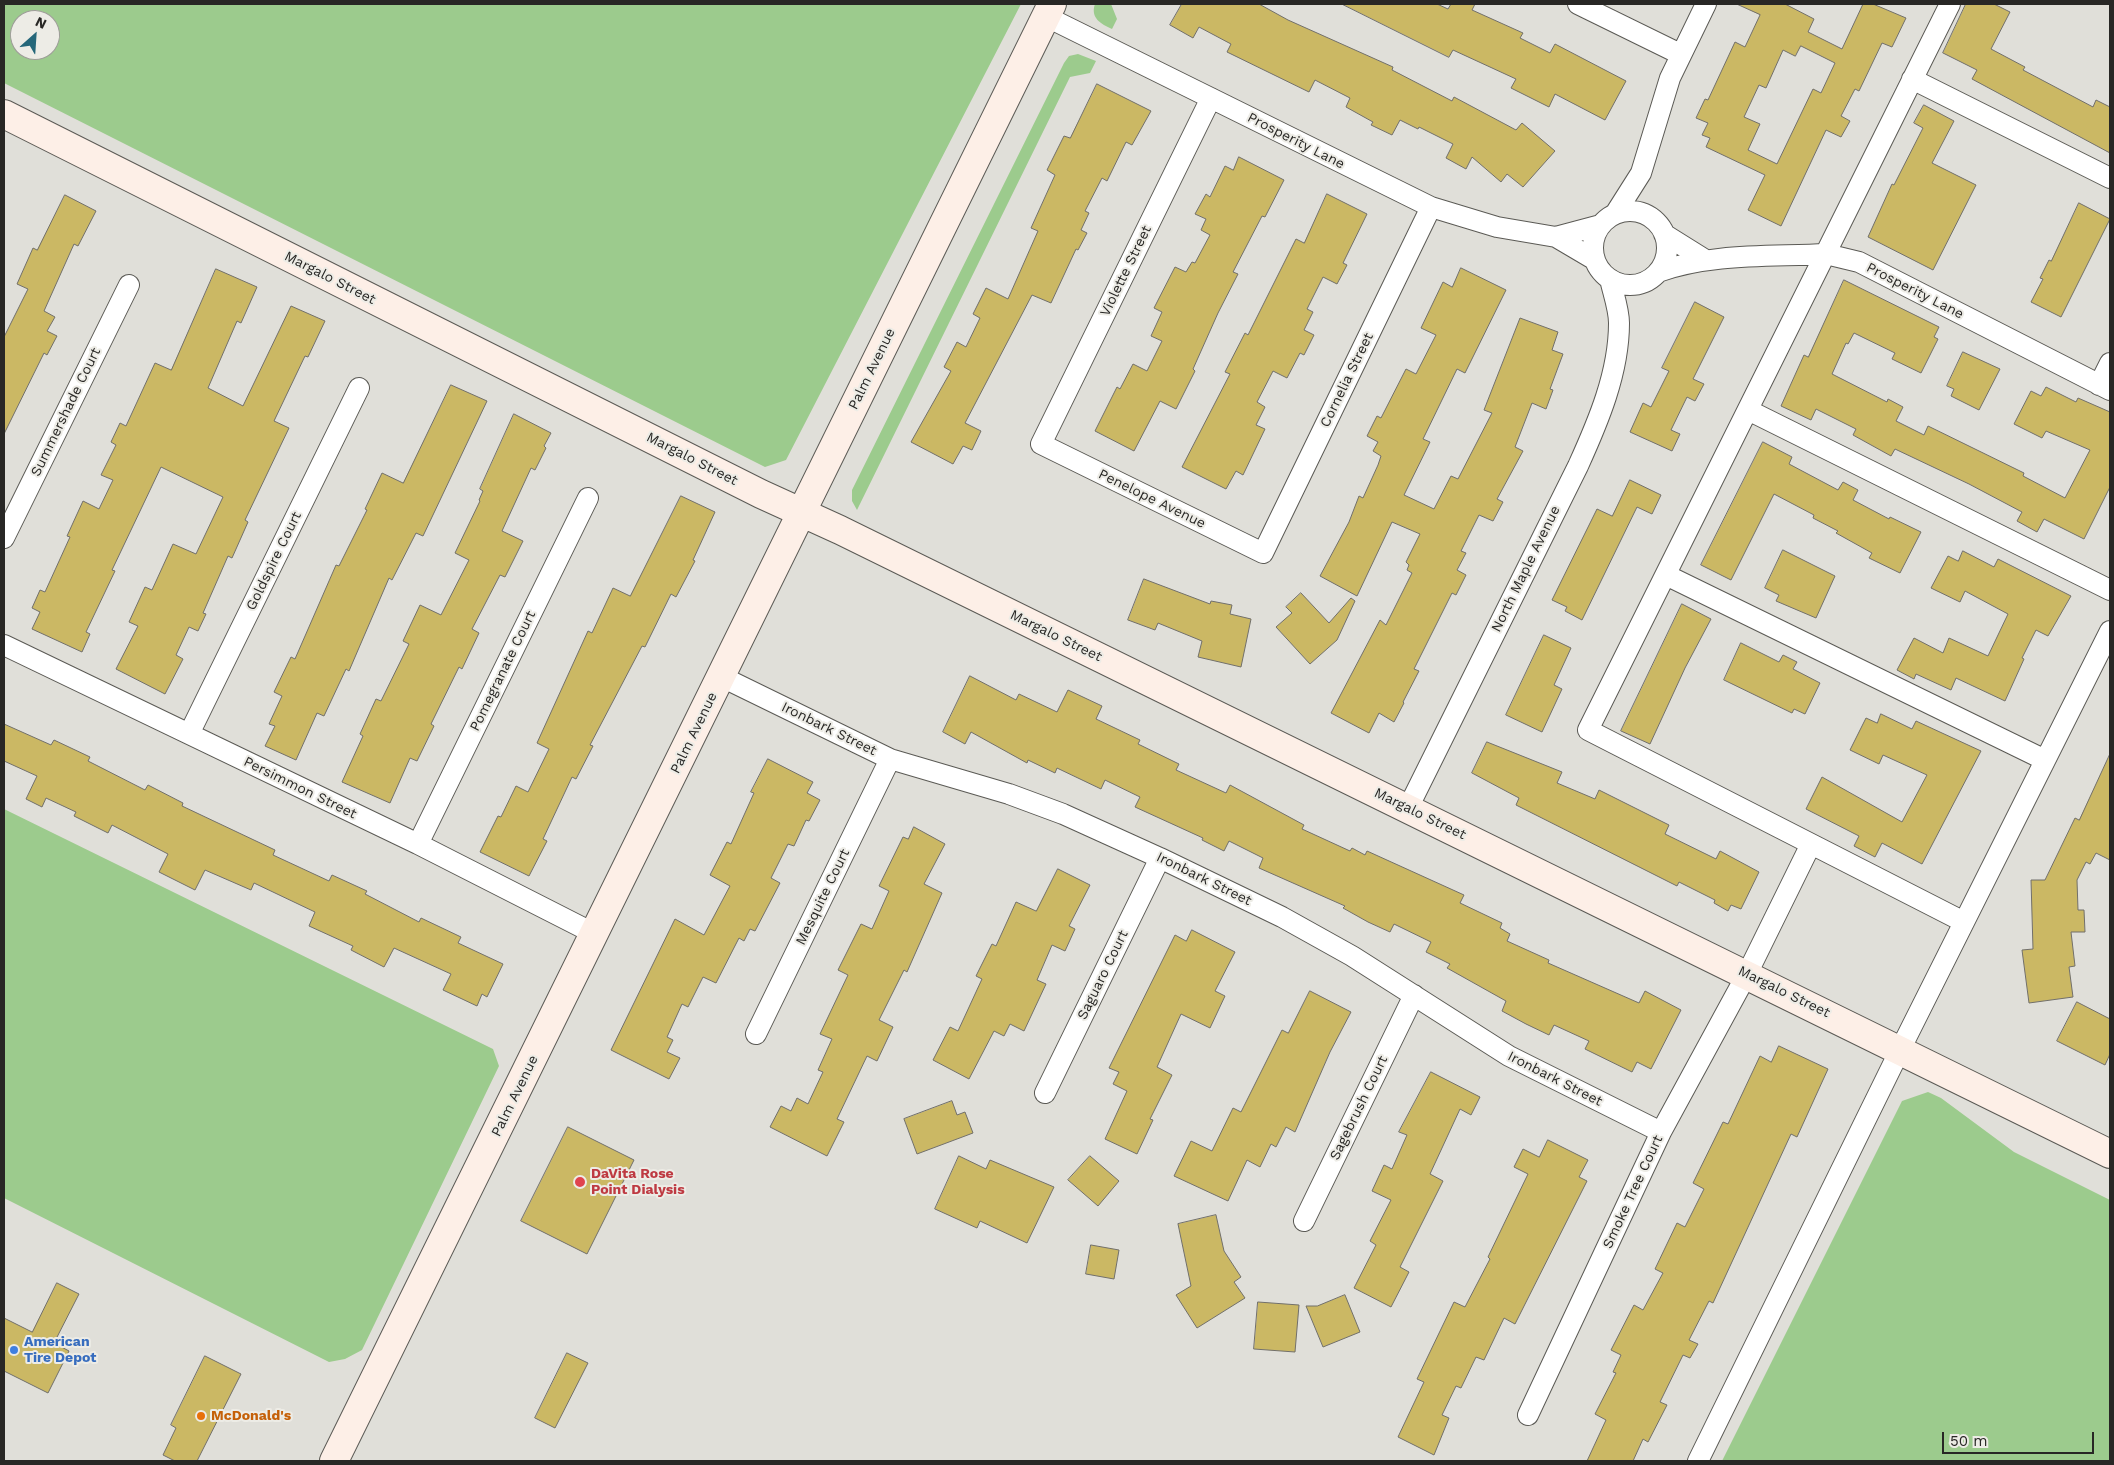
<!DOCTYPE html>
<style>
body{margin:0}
#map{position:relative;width:2114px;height:1465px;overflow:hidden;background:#e0dfd9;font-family:"Work Sans",sans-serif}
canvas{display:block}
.frame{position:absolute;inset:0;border:5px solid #282725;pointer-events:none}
.north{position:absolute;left:10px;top:10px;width:50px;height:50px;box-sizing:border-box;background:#edece6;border:1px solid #9e9d99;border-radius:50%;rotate:26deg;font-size:14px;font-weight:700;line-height:20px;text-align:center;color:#282725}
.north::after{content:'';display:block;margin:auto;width:18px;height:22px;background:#25677a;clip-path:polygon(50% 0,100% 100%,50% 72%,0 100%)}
.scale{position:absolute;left:1942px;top:1432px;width:152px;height:22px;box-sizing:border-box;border:2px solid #282725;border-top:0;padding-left:6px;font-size:15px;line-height:18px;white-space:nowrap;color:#282725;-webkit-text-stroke:4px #edece6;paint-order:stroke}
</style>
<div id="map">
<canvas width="2114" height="1465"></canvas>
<div class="frame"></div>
<div class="north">N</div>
<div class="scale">50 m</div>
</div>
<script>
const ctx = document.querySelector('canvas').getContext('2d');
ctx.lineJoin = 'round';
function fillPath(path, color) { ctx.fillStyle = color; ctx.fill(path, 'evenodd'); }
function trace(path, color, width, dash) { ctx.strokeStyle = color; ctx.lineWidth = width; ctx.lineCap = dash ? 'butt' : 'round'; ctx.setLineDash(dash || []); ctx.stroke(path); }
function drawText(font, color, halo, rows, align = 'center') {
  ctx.font = font + ' "Work Sans",sans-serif'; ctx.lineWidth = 4; ctx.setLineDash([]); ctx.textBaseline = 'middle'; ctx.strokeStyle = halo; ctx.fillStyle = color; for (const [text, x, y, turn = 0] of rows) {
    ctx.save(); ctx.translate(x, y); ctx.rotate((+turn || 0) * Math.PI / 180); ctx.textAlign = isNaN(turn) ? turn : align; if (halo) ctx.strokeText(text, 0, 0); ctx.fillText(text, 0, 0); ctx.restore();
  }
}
fillPath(new Path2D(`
 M4 4H1021L786 460 765 467 4 83ZM20 20H50V50H20Z
 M1095 4H1111L1117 19 1112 29C1101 24 1090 18 1095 4Z
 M1078 54 1096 61 1090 73 1070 77 857 510 852 501V490L1064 63 1069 56Z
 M4 809 493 1049 499 1066 362 1350 345 1359 329 1362 4 1198Z
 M1928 1092 1941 1098 2014 1152 2110 1200V1461H1722L1902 1101Z`), '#9ccb8d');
const building = new Path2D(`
 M1182 4H1259L1288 20 1393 67 1392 70 1452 101 1454 97 1516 130 1522 123 1555 151 1523 187 1507 174 1501 182 1472 157 1466 169 1446 158 1453 144 1419 127 1418 129 1400 120 1392 135 1371 125 1373 122 1346 107 1350 98 1315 80 1309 92 1227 52 1231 44 1199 27 1193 38 1170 25Z
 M1342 4H1437L1448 9 1451 4H1475L1472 10 1523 33 1520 38 1550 53 1555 44 1626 81 1605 120 1555 94 1549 107 1511 88 1516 79 1453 50 1449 57Z
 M1737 4H1785L1814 19 1808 32 1842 49 1863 4H1873L1906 18 1892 47 1882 43 1859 91 1855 89 1841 116 1850 121 1841 137 1826 130 1781 226 1748 210 1765 175 1706 147 1710 138 1702 135 1708 123 1696 118 1705 99 1708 100 1735 42 1745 47 1760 15ZM1801 46 1835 63 1821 93 1813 89 1777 164 1748 150 1760 124 1744 117 1759 85 1766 88 1783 50 1795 56Z
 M1966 4H1994L2010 12 1991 49 2025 67 2023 70 2093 107 2096 100 2110 107V153L1972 79 1977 70 1943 53Z
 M1097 84 1151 111 1132 145 1126 142 1107 181 1102 178 1085 211 1089 213 1081 230 1087 233 1078 250 1076 249 1051 303 1032 295 965 423 981 431 972 450 963 446 953 464 911 442 951 371 944 367 957 342 966 347 980 318 973 314 986 288 1008 299 1038 231 1031 228 1055 175 1047 170 1064 136 1070 138Z
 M1924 105 1954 121 1932 163 1976 185 1933 270 1868 237 1892 184 1894 185 1923 128 1914 123Z
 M1239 157 1284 180 1265 217 1262 216 1233 272 1238 274 1218 313 1193 369 1195 371 1176 409 1160 401 1134 451 1095 431 1117 387 1120 389 1133 364 1147 371 1162 341 1151 336 1162 312 1154 308 1175 267 1186 272 1192 262 1195 263 1210 235 1201 230 1206 219 1195 214 1206 194 1210 197 1225 166 1233 170Z
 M1327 194 1367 214 1343 263 1347 265 1337 284 1323 277 1307 309 1313 312 1304 330 1314 335 1304 355 1300 353 1287 378 1273 371 1257 402 1265 407 1256 425 1265 429 1243 475 1236 471 1226 489 1182 467 1230 374 1225 372 1245 333 1248 335 1296 239 1304 243Z
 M65 195 96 211 78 246 74 244 44 311 55 317 47 331 57 336 47 355 44 353 4 434V337L28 289 17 284 33 248 37 250Z
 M2079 203 2110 219 2061 317 2031 302 2043 279 2040 278 2049 260 2051 261Z
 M1461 268 1506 290 1465 373 1457 369 1423 439 1430 442 1404 495 1434 509 1451 476 1458 479 1492 413 1484 410 1520 318 1558 332 1552 350 1563 354 1550 389 1553 390 1546 409 1532 403 1515 447 1523 451 1497 499 1503 502 1493 521 1479 515 1461 551 1466 553 1457 570 1466 575 1456 595 1452 593 1414 669 1419 671 1403 702 1404 703 1394 722 1379 713 1369 733 1331 713 1380 620 1386 625 1412 573 1407 570 1409 565 1406 562 1420 534 1392 522 1357 596 1320 576 1349 522 1359 496 1363 498 1378 465 1381 456 1373 451 1378 442 1367 436 1377 416 1381 418 1406 369 1416 374 1436 335 1421 328 1443 282 1452 287Z
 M216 269 257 287 241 323 237 321 208 388 243 406 291 306 325 321 308 357 305 356 274 421 289 428 245 520 248 522 232 558 228 556 203 613 206 614 198 631 189 627 176 655 183 659 165 694 116 669 138 626 129 622 145 587 152 590 173 544 196 554 223 497 161 467 112 570 115 571 86 632 90 634 82 652 32 629 40 612 32 608 40 590 45 592 70 537 67 536 83 501 99 509 113 480 101 475 116 445 111 442 120 423 126 426 155 363 171 370Z
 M1844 280 1939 327 1934 337 1938 339 1921 373 1892 359 1895 353 1854 333 1848 344 1846 343 1832 374 1887 402 1888 399 1903 407 1896 421 1924 435 1928 426 2024 473 2023 476 2065 498 2090 450 2046 431 2042 438 2014 424 2031 391 2041 396 2046 387 2076 402 2078 398 2110 412V487L2084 539 2044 519 2037 532 2017 521 2022 512 1969 484 1895 449 1891 456 1853 435 1856 429 1816 409 1811 420 1781 406 1804 355 1808 357Z
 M1695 302 1724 317 1693 379 1704 384 1695 401 1687 397 1671 430 1680 434 1672 451 1630 432 1643 403 1651 407 1669 371 1662 368Z
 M1963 352 2000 369 1979 410 1951 396 1954 389 1947 386Z
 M451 385 487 401 423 536 416 533 392 580 389 578 349 671 346 669 324 716 317 713 296 760 265 746 275 726 269 724 282 696 274 692 291 657 295 659 336 565 339 566 367 510 365 509 382 473 403 483Z
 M514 414 551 433 544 446 546 448 535 470 531 468 502 531 523 541 505 577 500 575 472 629 479 633 462 669 459 667 431 724 434 726 417 761 410 758 390 803 342 782 363 736 360 734 376 699 381 701 409 644 403 641 420 605 441 615 469 560 455 553 480 501 479 500 483 491 480 489Z
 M1763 442 1792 457 1789 464 1838 490 1843 482 1858 490 1853 500 1889 519 1890 517 1921 532 1900 573 1869 558 1872 553 1836 533 1838 531 1813 518 1814 515 1774 494 1731 580 1701 565Z
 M1630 480 1661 495 1652 514 1637 507 1582 620 1565 611 1567 607 1552 600 1597 509 1612 516Z
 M681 496 715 512 693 560 695 561 676 597 671 594 645 647 642 646 590 745 593 746 576 779 572 777 543 839 547 841 529 876 480 852 498 816 501 817 516 786 528 792 549 749 537 743 588 631 592 633 613 588 630 596Z
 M1783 550 1835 576 1816 618 1776 601 1779 595 1765 588Z
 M1963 551 1994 567 1998 559 2071 596 2048 636 2036 630 2022 658 2024 659 2005 701 1956 678 1951 690 1916 674 1914 679 1897 670 1914 638 1943 653 1949 638 1988 656 2008 614 1965 591 1960 602 1931 588 1948 556 1958 561Z
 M1144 579 1210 604 1211 601 1232 605 1230 614 1251 619 1241 667 1198 657 1202 641 1158 623 1155 630 1128 620Z
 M1301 593 1329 623 1351 598 1355 601 1337 640 1310 664 1276 627 1292 613 1286 607Z
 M1682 604 1711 619 1685 668 1650 744 1621 731Z
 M1544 635 1571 648 1554 685 1562 689 1542 732 1506 715Z
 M1741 643 1779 662 1783 655 1797 662 1793 669 1820 683 1805 714 1794 709 1792 713 1724 680Z
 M970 676 1016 700 1019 694 1057 712 1068 690 1102 706 1096 719 1140 740 1138 744 1179 764 1176 770 1226 793 1230 785 1304 825 1302 829 1350 851 1352 848 1365 855 1367 851 1464 895 1460 903 1502 923 1500 928 1510 934 1507 941 1549 960 1548 963 1639 1003 1645 991 1681 1010 1651 1069 1637 1062 1632 1072 1585 1049 1589 1041 1554 1025 1549 1035 1526 1024 1502 1011 1506 1001 1447 968 1450 964 1426 952 1431 942 1394 924 1390 932 1368 922 1343 908 1345 906 1259 868 1263 858 1229 841 1224 851 1202 840 1203 838 1135 807 1140 797 1105 780 1101 789 1057 768 1055 773 1028 760 1027 763 971 732 965 744 943 732Z
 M1881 714 1912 729 1916 721 1981 751 1922 864 1882 843 1875 857 1854 846 1859 836 1806 809 1822 777 1902 822 1927 775 1883 755 1879 764 1850 750 1866 718 1877 723Z
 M4 724 51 745 54 740 90 757 88 761 145 790 148 785 183 803 182 806 275 850 273 855 329 881 332 875 367 891 365 894 419 922 421 918 461 937 458 943 503 964 487 997 482 994 477 1006 443 990 451 974 394 948 384 967 351 950 353 946 309 926 315 912 254 883 251 890 205 870 195 890 159 872 168 854 112 825 108 833 74 816 76 812 46 798 42 807 26 799 37 776 4 761Z
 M1487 742 1562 772 1557 783 1595 799 1599 790 1669 825 1665 834 1716 859 1720 851 1759 872 1741 909 1731 905 1728 911 1714 903 1715 900 1679 882 1677 886 1516 805 1519 798 1472 773Z
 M2110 754V860L2096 853 2090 864 2086 862 2077 880 2078 910H2084L2085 932H2071L2075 966 2069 967 2073 997 2029 1003 2022 950 2033 949 2031 880H2045L2075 818 2079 820Z
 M768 759 813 782 807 793 820 800 809 821 806 820 794 846 788 844 771 878 780 883 755 931 750 929 744 941 739 938 716 983 703 977 688 1007 682 1004 667 1037 673 1040 667 1052 680 1058 669 1079 611 1050 675 919 704 935 730 886 710 875 727 842 731 844 754 793 751 792Z
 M914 827 945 844 924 884 942 893 907 972 904 970 879 1020 893 1027 877 1061 867 1056 837 1119 844 1122 827 1156 770 1127 781 1106 791 1111 797 1098 808 1104 823 1072 818 1070 832 1039 820 1034 848 975 838 970 861 924 872 929 889 891 879 886 903 837 908 839Z
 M1058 869 1090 885 1069 926 1075 929 1065 951 1052 945 1037 980 1046 984 1024 1031 1010 1024 1004 1036 994 1031 969 1079 933 1060 950 1027 958 1031 982 979 976 976 992 944 996 946 1016 902 1036 911Z
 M1192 930 1235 952 1215 991 1225 996 1210 1028 1181 1014 1157 1067 1172 1075 1150 1119 1153 1120 1137 1154 1105 1139 1127 1091 1113 1084 1119 1072 1109 1068 1175 935 1186 941Z
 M1310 991 1351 1012 1330 1052 1295 1132 1286 1127 1276 1147 1271 1144 1260 1167 1247 1160 1228 1201 1174 1176 1191 1141 1212 1151 1233 1108 1241 1112 1282 1030 1288 1033Z
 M2077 1002 2110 1019V1054L2105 1065 2057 1041Z
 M1779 1046 1828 1069 1797 1137 1791 1134 1713 1303 1709 1301 1689 1340 1698 1344 1690 1358 1683 1355 1660 1402 1667 1405 1648 1442 1643 1439 1633 1461H1587L1606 1420 1595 1414 1616 1373 1613 1372 1621 1355 1611 1350 1634 1305 1643 1310 1663 1273 1655 1269 1677 1223 1685 1227 1704 1189 1693 1183 1723 1122 1728 1124 1760 1056 1771 1062Z
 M1431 1072 1480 1097 1471 1115 1460 1109 1430 1174 1443 1181 1400 1267 1409 1272 1391 1307 1354 1288 1376 1245 1370 1241 1391 1200 1372 1191 1384 1165 1392 1169 1407 1135 1399 1132Z
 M952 1101 957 1115 965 1112 973 1133 917 1154 904 1119Z
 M568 1127 634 1160 587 1254 521 1221Z
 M1548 1140 1588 1160 1579 1177 1587 1181 1515 1324 1504 1318 1484 1360 1476 1357 1461 1388 1456 1386 1442 1415 1449 1418 1434 1455 1398 1437 1424 1382 1417 1379 1454 1302 1465 1307 1490 1259 1488 1257 1528 1174 1514 1167 1523 1149 1539 1157Z
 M959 1156 986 1169 990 1160 1054 1187 1027 1243 980 1221 977 1228 935 1209Z
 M1090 1156 1119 1181 1098 1206 1068 1180Z
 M1216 1215 1224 1251 1241 1277 1234 1282 1245 1298 1197 1328 1176 1295 1191 1286 1178 1224Z
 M1091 1245 1119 1250 1114 1279 1086 1274Z
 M57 1283 79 1294 54 1343 69 1351 48 1393 4 1371V1318L32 1332Z
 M1345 1295 1360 1332 1323 1347 1306 1306H1317Z
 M1258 1302 1299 1305 1295 1352 1254 1349Z
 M567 1353 588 1363 555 1428 535 1418Z
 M205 1356 241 1374 197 1461H175L163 1455 176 1428 171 1425Z`);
fillPath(building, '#cbb864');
trace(building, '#716f6a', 1);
const street = new Path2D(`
 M1578 4 1680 54
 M1950 4 1588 730 1964 922
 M1045 16 1431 207 1497 227 1556 237 1595 260
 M1912 79 2110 178
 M1211 98 1041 444 1263 553 1431 207
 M1593 248a37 37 0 1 1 74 0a37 37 0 1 1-74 0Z
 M1615 214 1641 173 1670 78 1706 4
 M1664 234 1704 259
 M1556 237 1601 225
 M1658 272C1711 253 1770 257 1826 254L1859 262 2110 390
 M2099 385 2110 363
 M1748 410 2110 590
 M4 538 129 285
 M1666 575 2045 760
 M4 645 418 844 595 934
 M722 677 890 759 1009 794 1063 814 1160 858 1282 917 1352 956 1509 1056 1661 1132
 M189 734 359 388
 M1408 808 1578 466C1598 422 1619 373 1619 323 1619 309 1613 293 1610 279
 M418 844 588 498
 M756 1034 890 759
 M1045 1093 1160 858
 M1304 1221 1414 995
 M1528 1415 1661 1132 1747 974 1811 844
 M1698 1461 1900 1050 2110 631`);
const secondary = new Path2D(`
 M4 114 761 494 840 530 2110 1154
 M334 1461 1052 4`);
trace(street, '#5b5a55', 22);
trace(secondary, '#5b5a55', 30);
trace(street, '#fff', 20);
trace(secondary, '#fdefe7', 28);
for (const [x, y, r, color] of [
 [580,1182,6,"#e0444e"],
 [14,1350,5,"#3f7fe0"],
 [201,1416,5,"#e8710a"]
]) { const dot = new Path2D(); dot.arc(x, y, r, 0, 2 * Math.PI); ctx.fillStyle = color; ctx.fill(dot); trace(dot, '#edece6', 2); }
drawText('14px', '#282725', '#edece6', [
 ["Prosperity Lane",1296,141,27],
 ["Violette Street",1126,271,-64],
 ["Margalo Street",330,278,27],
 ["Prosperity Lane",1915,291,27],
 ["Palm Avenue",872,369,-64],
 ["Cornelia Street",1347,380,-64],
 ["Summershade Court",66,412,-64],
 ["Margalo Street",692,459,27],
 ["Penelope Avenue",1152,499,26],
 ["Goldspire Court",274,561,-64],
 ["North Maple Avenue",1526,569,-64],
 ["Margalo Street",1056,636,26],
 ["Pomegranate Court",503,671,-64],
 ["Ironbark Street",829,729,26],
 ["Palm Avenue",694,733,-64],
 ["Persimmon Street",300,788,26],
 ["Margalo Street",1420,814,26],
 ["Ironbark Street",1204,879,26],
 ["Mesquite Court",823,897,-64],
 ["Saguaro Court",1103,975,-64],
 ["Margalo Street",1784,992,26],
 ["Ironbark Street",1555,1079,27],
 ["Palm Avenue",515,1096,-64],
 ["Sagebrush Court",1359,1108,-64],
 ["Smoke Tree Court",1633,1192,-65]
]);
drawText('bold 14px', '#be3a42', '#edece6', [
 ["DaVita Rose",591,1174],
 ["Point Dialysis",591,1190]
], 'left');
drawText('bold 14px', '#366cbe', '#edece6', [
 ["American",24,1342],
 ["Tire Depot",24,1358]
], 'left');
drawText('bold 14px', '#c56008', '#edece6', [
 ["McDonald's",211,1416]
], 'left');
</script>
